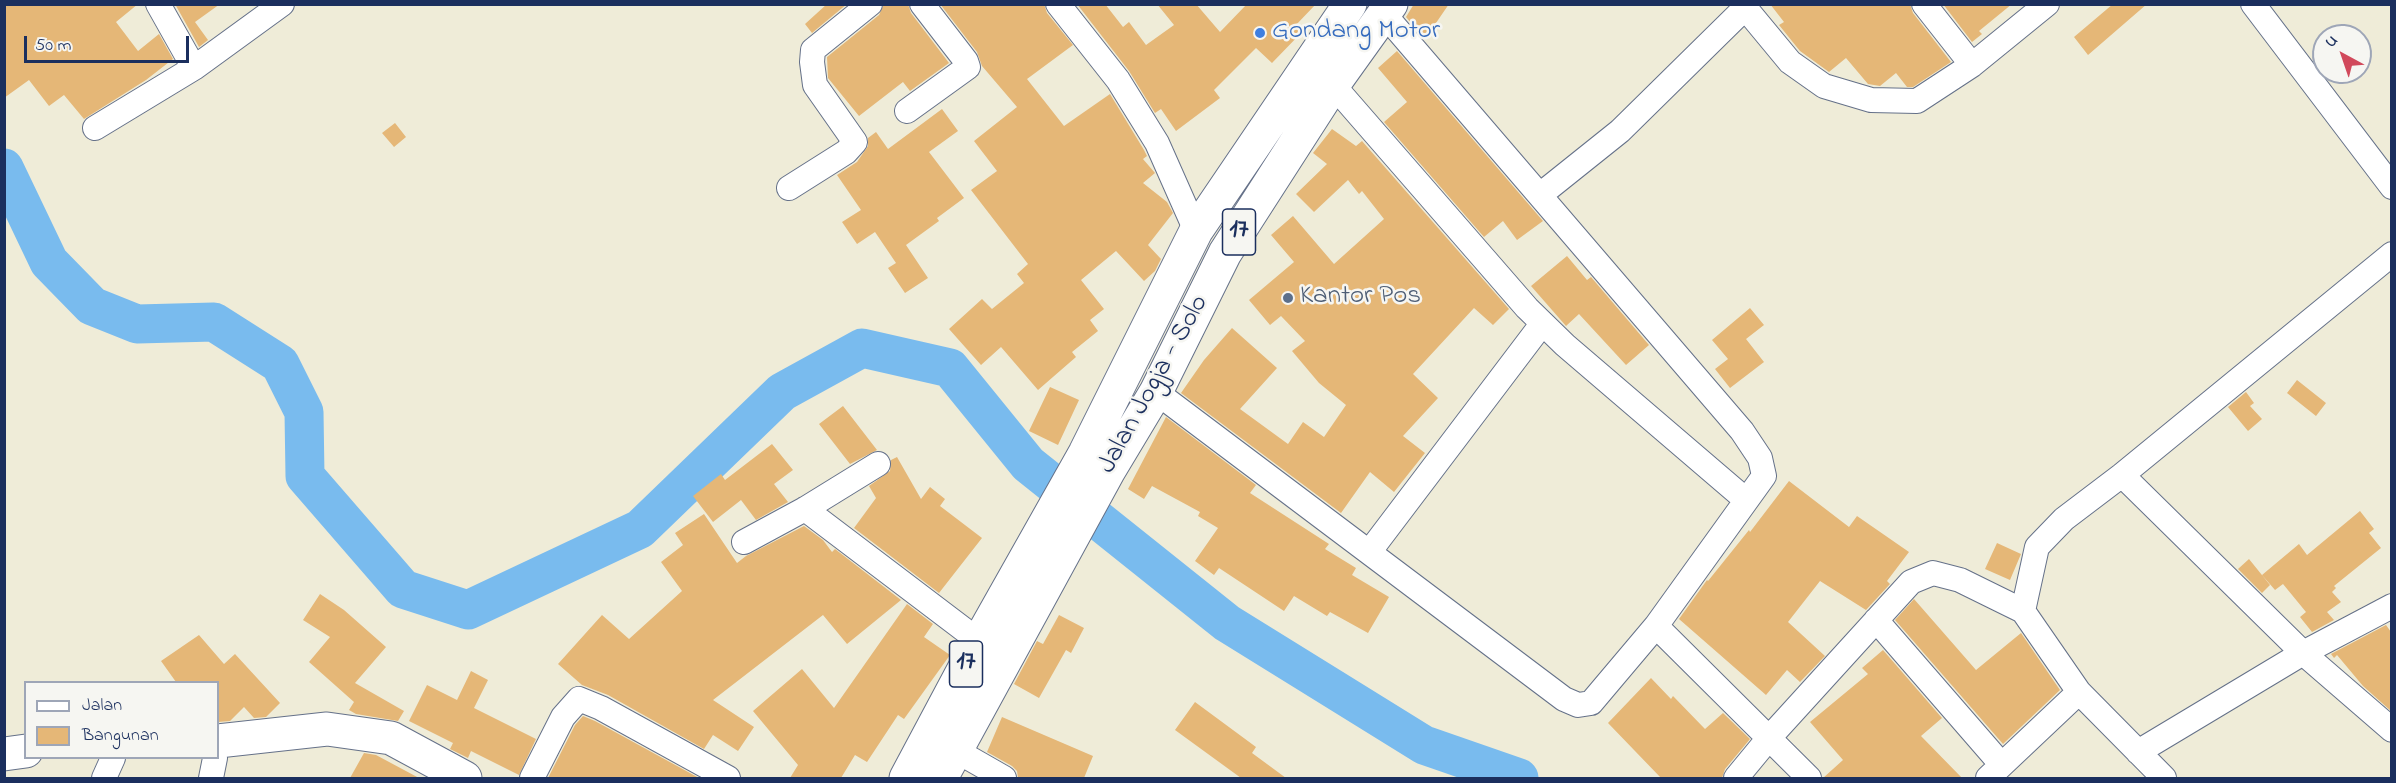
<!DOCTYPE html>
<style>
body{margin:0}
#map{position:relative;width:2396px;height:783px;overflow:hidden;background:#efecd8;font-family:"Indie Flower",sans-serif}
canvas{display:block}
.frame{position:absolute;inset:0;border:6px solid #1b2f5e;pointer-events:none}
.legend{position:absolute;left:24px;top:681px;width:195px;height:78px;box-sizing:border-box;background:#f6f6f2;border:2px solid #9ea6b7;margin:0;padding:8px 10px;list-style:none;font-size:18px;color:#1b2f5e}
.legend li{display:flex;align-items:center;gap:12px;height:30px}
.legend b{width:30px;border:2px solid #9ea6b7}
.north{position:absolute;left:2312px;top:24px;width:60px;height:60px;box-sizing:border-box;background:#f6f6f2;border:2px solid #9ea6b7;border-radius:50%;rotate:320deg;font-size:16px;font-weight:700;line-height:24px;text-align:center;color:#1b2f5e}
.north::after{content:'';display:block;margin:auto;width:21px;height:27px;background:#d1495b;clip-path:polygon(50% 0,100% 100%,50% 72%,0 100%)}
.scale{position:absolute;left:24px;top:36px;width:165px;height:27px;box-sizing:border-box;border:3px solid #1b2f5e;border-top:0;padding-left:8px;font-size:18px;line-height:21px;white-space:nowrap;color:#1b2f5e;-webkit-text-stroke:4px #f6f6f2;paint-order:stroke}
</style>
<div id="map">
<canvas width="2396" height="783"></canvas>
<div class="frame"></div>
<ul class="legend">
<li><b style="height:8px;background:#fff"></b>Jalan</li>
<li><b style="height:16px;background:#e5b777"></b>Bangunan</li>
</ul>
<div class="north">U</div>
<div class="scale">50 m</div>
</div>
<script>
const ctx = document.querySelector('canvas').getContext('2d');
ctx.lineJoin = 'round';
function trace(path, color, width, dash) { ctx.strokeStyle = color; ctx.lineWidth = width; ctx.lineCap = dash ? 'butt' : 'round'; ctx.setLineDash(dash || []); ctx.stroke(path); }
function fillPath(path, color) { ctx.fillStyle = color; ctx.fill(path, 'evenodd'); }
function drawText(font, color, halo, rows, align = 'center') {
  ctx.font = font + ' "Indie Flower",sans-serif'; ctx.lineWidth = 5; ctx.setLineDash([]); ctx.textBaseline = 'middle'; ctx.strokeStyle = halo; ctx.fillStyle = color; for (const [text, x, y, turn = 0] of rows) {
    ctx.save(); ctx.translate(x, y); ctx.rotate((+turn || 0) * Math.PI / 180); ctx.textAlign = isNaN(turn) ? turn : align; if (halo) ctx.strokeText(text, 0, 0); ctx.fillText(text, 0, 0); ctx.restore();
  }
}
trace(new Path2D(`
 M4 168 49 262 92 306 137 324 214 322 280 364 304 412 305 476 403 589 468 610 640 529 782 392 862 348 950 368 1028 464 1227 623 1424 745 1519 778`), '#79bbee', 39);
fillPath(new Path2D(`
 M4 4H138L116 22 138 51 159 34 173 59 146 80 84 119 64 95 49 106 29 80 4 98Z
 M175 4H220L195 22 208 40 199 47Z
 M827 4H847L812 33 805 24Z
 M884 4H908L911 13 949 63 910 91 903 82 859 116 828 78 827 57 879 15Z
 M940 4H1044L1047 13 1073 45 1027 79 1064 126 1110 94 1144 150 1147 156 1143 159 1155 173 1143 183 1167 202 1173 213 1148 245 1161 259 1155 271 1144 281 1116 251 1081 280 1104 309 1090 320 1098 331 1072 352 1076 357 1038 390 1001 347 981 365 949 329 982 299 992 309 1024 283 1017 274 1028 264 971 190 997 171 974 141 1017 107 982 66 977 52Z
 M1077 4H1105L1123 27 1129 22 1146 45 1174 25 1157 4H1196L1220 32 1247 4H1316L1295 26 1302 32 1272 63 1256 48 1214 90 1220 98 1176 131 1161 109 1155 113 1129 71Z
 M1414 4H1449L1425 39 1406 17Z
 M1770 4H1910L1913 13 1951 62 1913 87H1907L1896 73 1880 86 1868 84 1846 58 1829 72 1800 51 1779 25 1784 22Z
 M1943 4H2012L1979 31 1982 34 1972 42Z
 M2113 4H2147L2088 55 2074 37Z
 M1397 51 1543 221 1517 240 1503 221 1484 237 1384 122 1407 102 1378 68Z
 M942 109 958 131 929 152 964 198 937 218 939 221 906 245 928 278 905 293 888 268 896 263 875 232 857 244 842 222 861 210 837 175 857 162 868 146V138L876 132 888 149Z
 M395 123 406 137 394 147 382 133Z
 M1332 129 1356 146 1362 141 1509 309 1493 325 1474 308 1413 374 1438 398 1403 436 1425 453 1394 492 1370 472 1341 513 1181 393 1204 360 1232 328 1277 368 1240 409 1288 444 1303 422 1324 437 1346 405 1319 383 1292 351 1305 341 1281 316 1270 325 1249 300 1294 262 1271 235 1293 216 1334 264 1384 219 1362 191 1359 194 1348 180 1314 212 1296 194 1327 164 1313 153Z
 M1567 256 1587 280 1591 277 1649 345 1626 365 1579 314 1566 326 1531 286Z
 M1750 308 1764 325 1746 339 1764 362 1730 388 1715 369 1728 359 1712 340Z
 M2297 380 2326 403 2316 416 2287 393Z
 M1050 387 1079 400 1058 445 1029 431Z
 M2246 392 2254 403 2250 406 2262 419 2248 431 2228 407Z
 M843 406 877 450 850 464 819 424Z
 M1166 417 1256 485 1250 493 1329 544 1325 549 1356 568 1352 575 1389 597 1368 633 1330 612 1327 616 1294 596 1284 611 1219 568 1214 575 1195 561 1218 528 1198 516 1200 512 1152 486 1144 499 1128 489Z
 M772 444 793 470 774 484 788 502 756 520 741 500 713 522 693 496 721 474 725 480Z
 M897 457 921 499 930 487 945 499 940 506 982 538 939 593 854 528 876 498 869 486 890 471 891 460Z
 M1789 481 1849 527 1857 516 1909 552 1887 581 1890 584 1866 610 1820 581 1788 622 1825 656 1800 682 1787 670 1766 695 1679 619 1707 580 1708 581 1749 530 1750 532Z
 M2360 511 2374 529 2369 533 2381 548 2334 586 2336 588 2332 592 2341 602 2327 612 2334 620 2312 632 2300 617 2306 612 2283 584 2275 590 2262 575 2299 544 2307 555Z
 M704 514 737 563 746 556 804 526 823 540 832 552 835 549 901 600 847 644 823 615 713 700 754 727 738 751 713 735 704 749 608 695 582 685 558 664 602 615 629 639 682 591 661 562 683 545 675 533Z
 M1997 543 2021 554 2010 580 1985 569Z
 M2249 559 2270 585 2262 593 2238 569Z
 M320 594 344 610 386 647 355 683 404 711 398 721 356 714 349 710 354 702 309 662 330 637 303 620Z
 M1914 599 1976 670 2021 633 2060 690 2003 744 1895 620Z
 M907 604 933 624 924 637 950 655 904 719 898 715 867 762 855 755 841 778H790L798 765 753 711 802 669 834 708Z
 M1059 615 1084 628 1071 653 1066 650 1039 698 1014 684 1037 641 1043 644Z
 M2386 625 2391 632V711L2363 686 2337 655 2334 658 2331 654Z
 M199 635 224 664 235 654 280 703 266 717 254 718 244 707 230 721 218 722V682H176L161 661Z
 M1883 650 1942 718 1921 736 1962 778H1823L1843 760 1810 722 1868 674 1862 668Z
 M471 671 488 680 474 708 536 739 519 775 471 751 468 758 450 749 453 743 409 721 427 685 457 700Z
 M1651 678 1671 699 1673 696 1705 729 1723 713 1750 739 1725 769 1722 778H1661L1608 723Z
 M1195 702 1256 747 1252 753 1286 778H1241L1175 730Z
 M583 716 595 721 699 778H548L575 725Z
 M1002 717 1093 756 1084 778H1018L1017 771 1012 766 987 752Z
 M364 753 376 755 419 778H350Z`), '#e5b777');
const street = new Path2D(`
 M158 4 194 68
 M1058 4 1118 80 1157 143 1196 231
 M1742 4 1790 62 1824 86 1871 100 1917 101 1972 65 2047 4
 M1924 4 1972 65
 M2253 4 2392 187
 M1384 14 1742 431 1760 458 1764 476 1656 626
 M1333 85 1527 308 1565 345 1746 500
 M907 111 968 67 966 61 922 4
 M95 128 194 68 282 4
 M789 188 846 152 855 142 815 85 812 62 813 50 870 4
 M1540 195 1620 131 1745 8
 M1156 392 1564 699 1578 705 1591 703 1656 626 1809 778
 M2122 475 2303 653 2392 730
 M805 509 979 641
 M744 542 805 509 878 464
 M1370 551 1542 324
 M1876 620 2001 764
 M955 750 1004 778
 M2138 752 2303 653 2392 606
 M104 778 113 758
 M211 778 215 758
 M532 778 563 717 579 699 601 708 728 778
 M1736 778 1769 738 1911 582 1933 573 1960 580 2023 611
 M1988 778 2079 692
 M2164 778 2079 692 2023 611 2037 547 2064 519 2122 475 2392 254`);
const secondary = new Path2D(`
 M218 741 327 729 391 738 465 778
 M4 754 26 751`);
const highway = new Path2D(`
 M906 778 979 641 1085 453 1196 231 1350 4
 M941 778 1108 472 1156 392 1225 253 1333 85 1391 4`);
trace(street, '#657189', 26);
trace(secondary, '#657189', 35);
trace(highway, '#657189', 35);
trace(street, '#fff', 24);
trace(secondary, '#fff', 33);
trace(highway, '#fff', 33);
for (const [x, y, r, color] of [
 [1260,33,6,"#3f7fe0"],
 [1288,298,6,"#5c6f8a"]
]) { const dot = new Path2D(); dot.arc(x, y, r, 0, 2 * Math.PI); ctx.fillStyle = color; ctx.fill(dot); trace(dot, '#f6f6f2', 2); }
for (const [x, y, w] of [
 [1239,232,33],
 [966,664,33]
]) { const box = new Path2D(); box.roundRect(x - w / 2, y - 23, w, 46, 4.5); ctx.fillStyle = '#f6f6f2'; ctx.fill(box); trace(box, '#1b2f5e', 1.5); }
drawText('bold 26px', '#1b2f5e', null, [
 ["17",1239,232],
 ["17",966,664]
]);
drawText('27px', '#366cbe', '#f6f6f2', [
 ["Gondang Motor",1272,33]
], 'left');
drawText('27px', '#4e5e75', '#f6f6f2', [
 ["Kantor Pos",1300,298]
], 'left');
drawText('27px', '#1b2f5e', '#f6f6f2', [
 ["Jalan Jogja - Solo",1155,385,-61]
]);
</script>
